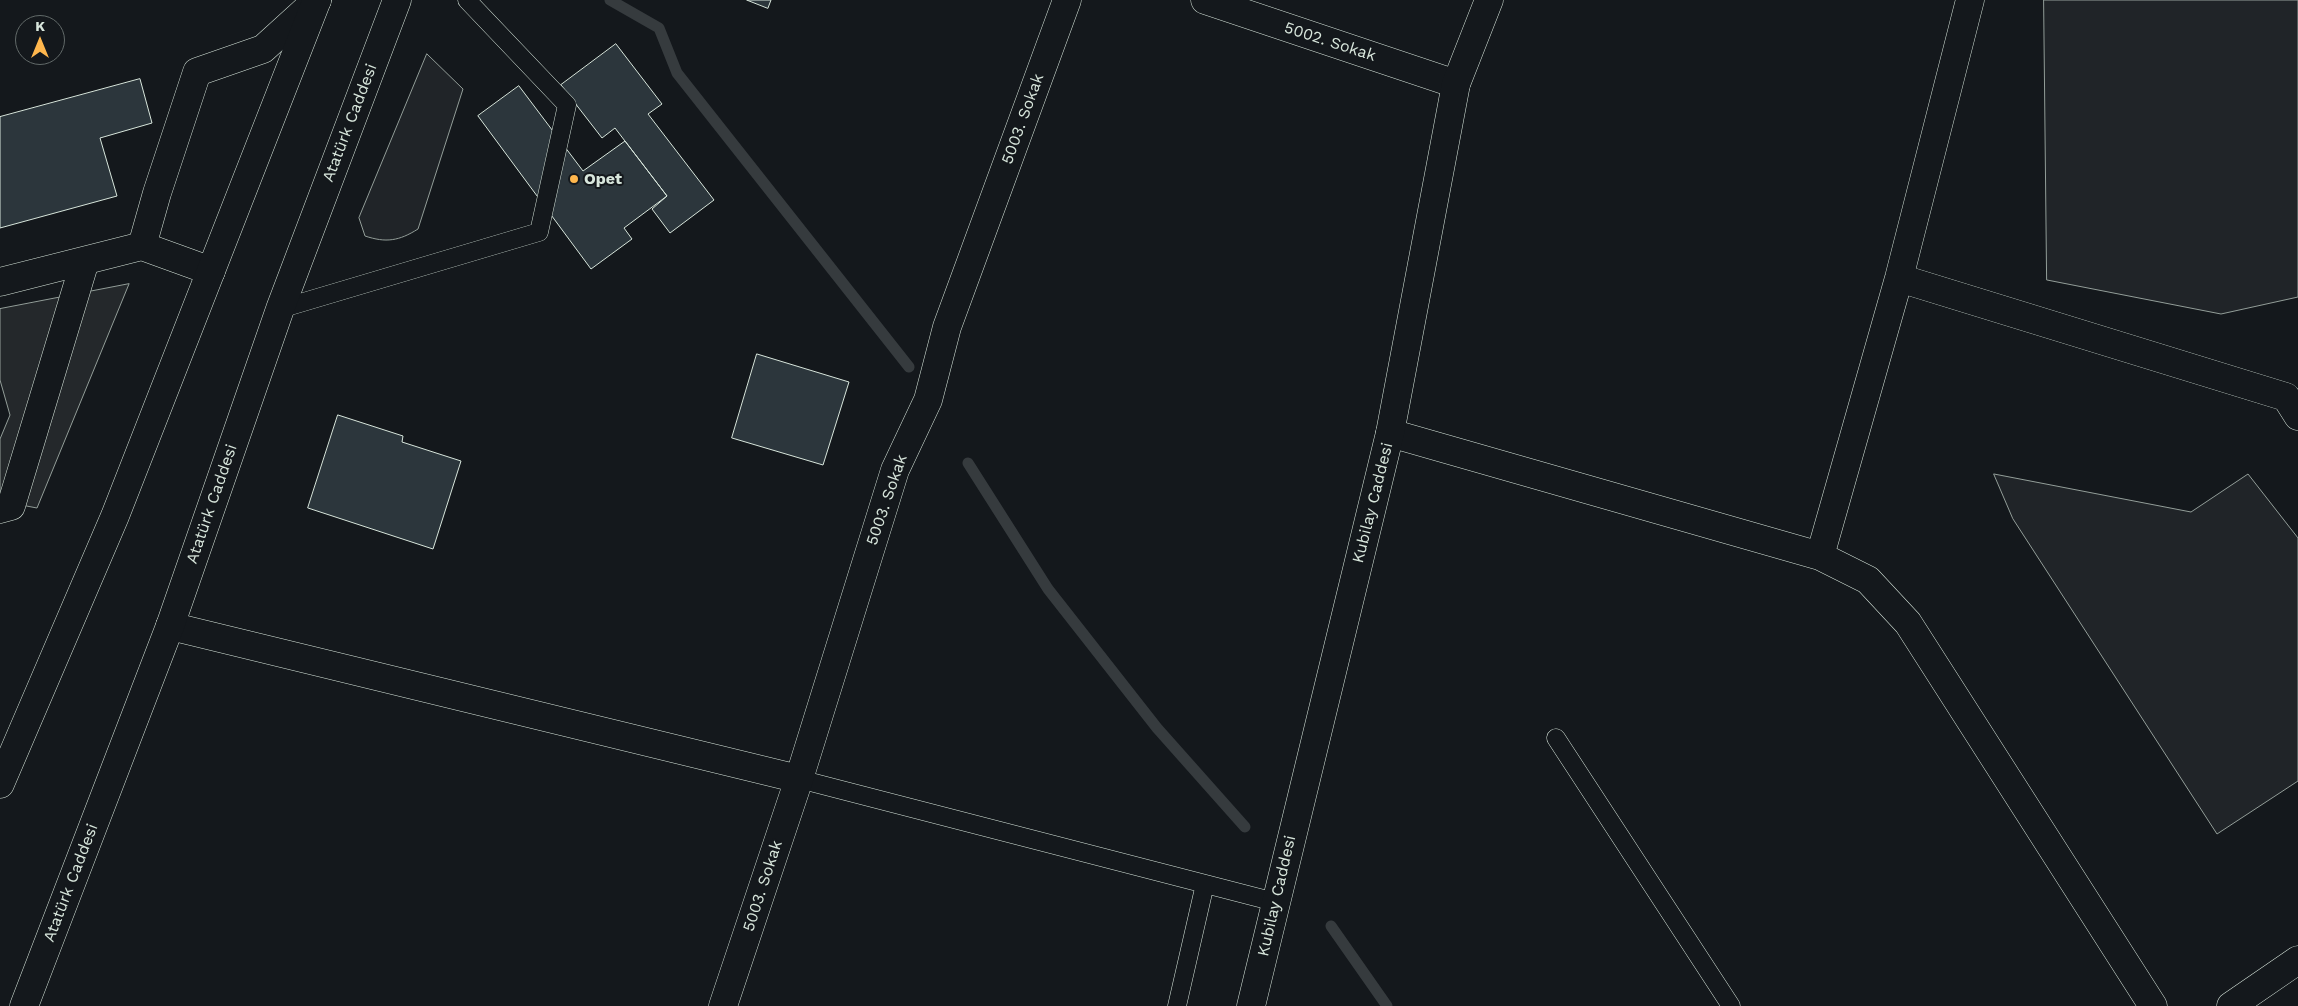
<!DOCTYPE html>
<meta charset="utf-8">
<style>
body{margin:0}
#map{position:relative;width:2298px;height:1006px;overflow:hidden;background:#14181c;font-family:"Work Sans",sans-serif}
canvas{display:block}
.north{position:absolute;left:15px;top:15px;width:50px;height:50px;box-sizing:border-box;background:#14181c;border:1px solid #626a69;border-radius:50%;rotate:0deg;font-size:14px;font-weight:700;line-height:20px;text-align:center;color:#d8e6dc}
.north::after{content:'';display:block;margin:auto;width:18px;height:22px;background:#ffb74d;clip-path:polygon(50% 0,100% 100%,50% 72%,0 100%)}
</style>
<div id="map">
<canvas width="2298" height="1006"></canvas>
<div class="north">K</div>
</div>
<script>
const ctx = document.querySelector('canvas').getContext('2d');
ctx.lineJoin = 'round';
function fillPath(path, color) { ctx.fillStyle = color; ctx.fill(path, 'evenodd'); }
function trace(path, color, width, dash) { ctx.strokeStyle = color; ctx.lineWidth = width; ctx.lineCap = dash ? 'butt' : 'round'; ctx.setLineDash(dash || []); ctx.stroke(path); }
function drawText(font, color, halo, rows, align = 'center') {
  ctx.font = font + ' "Work Sans",sans-serif'; ctx.lineWidth = 4; ctx.setLineDash([]); ctx.textBaseline = 'middle'; ctx.strokeStyle = halo; ctx.fillStyle = color; for (const [text, x, y, turn = 0] of rows) {
    ctx.save(); ctx.translate(x, y); ctx.rotate((+turn || 0) * Math.PI / 180); ctx.textAlign = isNaN(turn) ? turn : align; if (halo) ctx.strokeText(text, 0, 0); ctx.fillText(text, 0, 0); ctx.restore();
  }
}
const green = new Path2D(`
 M2044 0H2298V297L2221 314 2047 280Z
 M427 54 463 89 418 229C399 241 386 243 365 236L359 218Z
 M1994 474 2191 512 2248 474 2298 538V781L2217 834 2013 519Z`);
fillPath(green, '#202428');
trace(green, '#939e99', 1);
const parking = new Path2D(`
 M129 284 37 508 0 501V439L10 415 0 380V309Z`);
fillPath(parking, '#24282b');
trace(parking, '#939e99', 1);
trace(new Path2D(`
 M610 0 659 28 677 73 909 367
 M968 463 1048 589 1157 728 1245 827
 M1331 926 1387 1006`), '#363b3e', 11);
const building = new Path2D(`
 M747 0H771L768 8Z
 M616 44 662 104 648 114 714 200 670 233 652 209 667 196 615 128 602 138 561 85Z
 M140 79 152 123 100 138 117 196 0 228V117Z
 M519 86 583 171 625 141 667 196 624 228 632 239 591 269 478 116Z
 M757 354 849 382 823 465 732 438Z
 M338 415 403 436 402 442 461 461 433 549 308 508Z`);
fillPath(building, '#2c363c');
trace(building, '#d8e6dc', 1);
const lane = new Path2D(`
 M280 309 539 232 567 105 467 0
 M1556 738 1731 1006
 M799 779 1275 902
 M1177 1006 1205 884`);
const street = new Path2D(`
 M1205 0 1456 84
 M142 246 211 271
 M1899 278 2286 397 2298 416
 M0 282 142 246 157 193 197 72 263 49 317 0
 M1390 433 1820 556 1868 580 1908 623 2153 1006
 M0 509 11 506 85 261
 M1820 556 1899 278 1970 0
 M170 626 799 779
 M723 1006 799 779 895 470 928 400 947 327 1067 0
 M2231 1006 2298 960`);
const secondary = new Path2D(`
 M1251 1006 1390 433 1456 84 1489 0`);
const highway = new Path2D(`
 M0 784 115 516 317 0
 M24 1006 170 626 280 309 397 0`);
trace(lane, '#d8e6dc', 19);
trace(street, '#d8e6dc', 29);
trace(secondary, '#d8e6dc', 29);
trace(highway, '#d8e6dc', 29);
trace(lane, '#14181c', 18);
trace(street, '#14181c', 28);
trace(secondary, '#14181c', 28);
trace(highway, '#14181c', 28);
for (const [x, y, r, color] of [
 [574,179,5,"#ffb74d"]
]) { const dot = new Path2D(); dot.arc(x, y, r, 0, 2 * Math.PI); ctx.fillStyle = color; ctx.fill(dot); trace(dot, '#14181c', 2); }
drawText('16px', '#d8e6dc', '#14181c', [
 ["5002. Sokak",1330,42,18],
 ["5003. Sokak",1023,119,-70],
 ["Atatürk Caddesi",350,123,-69],
 ["5003. Sokak",887,500,-71],
 ["Kubilay Caddesi",1373,503,-76],
 ["Atatürk Caddesi",212,504,-71],
 ["Atatürk Caddesi",71,883,-69],
 ["5003. Sokak",763,886,-72],
 ["Kubilay Caddesi",1277,896,-77]
]);
drawText('bold 16px', '#d8e6dc', '#14181c', [
 ["Opet",584,179]
], 'left');
</script>
